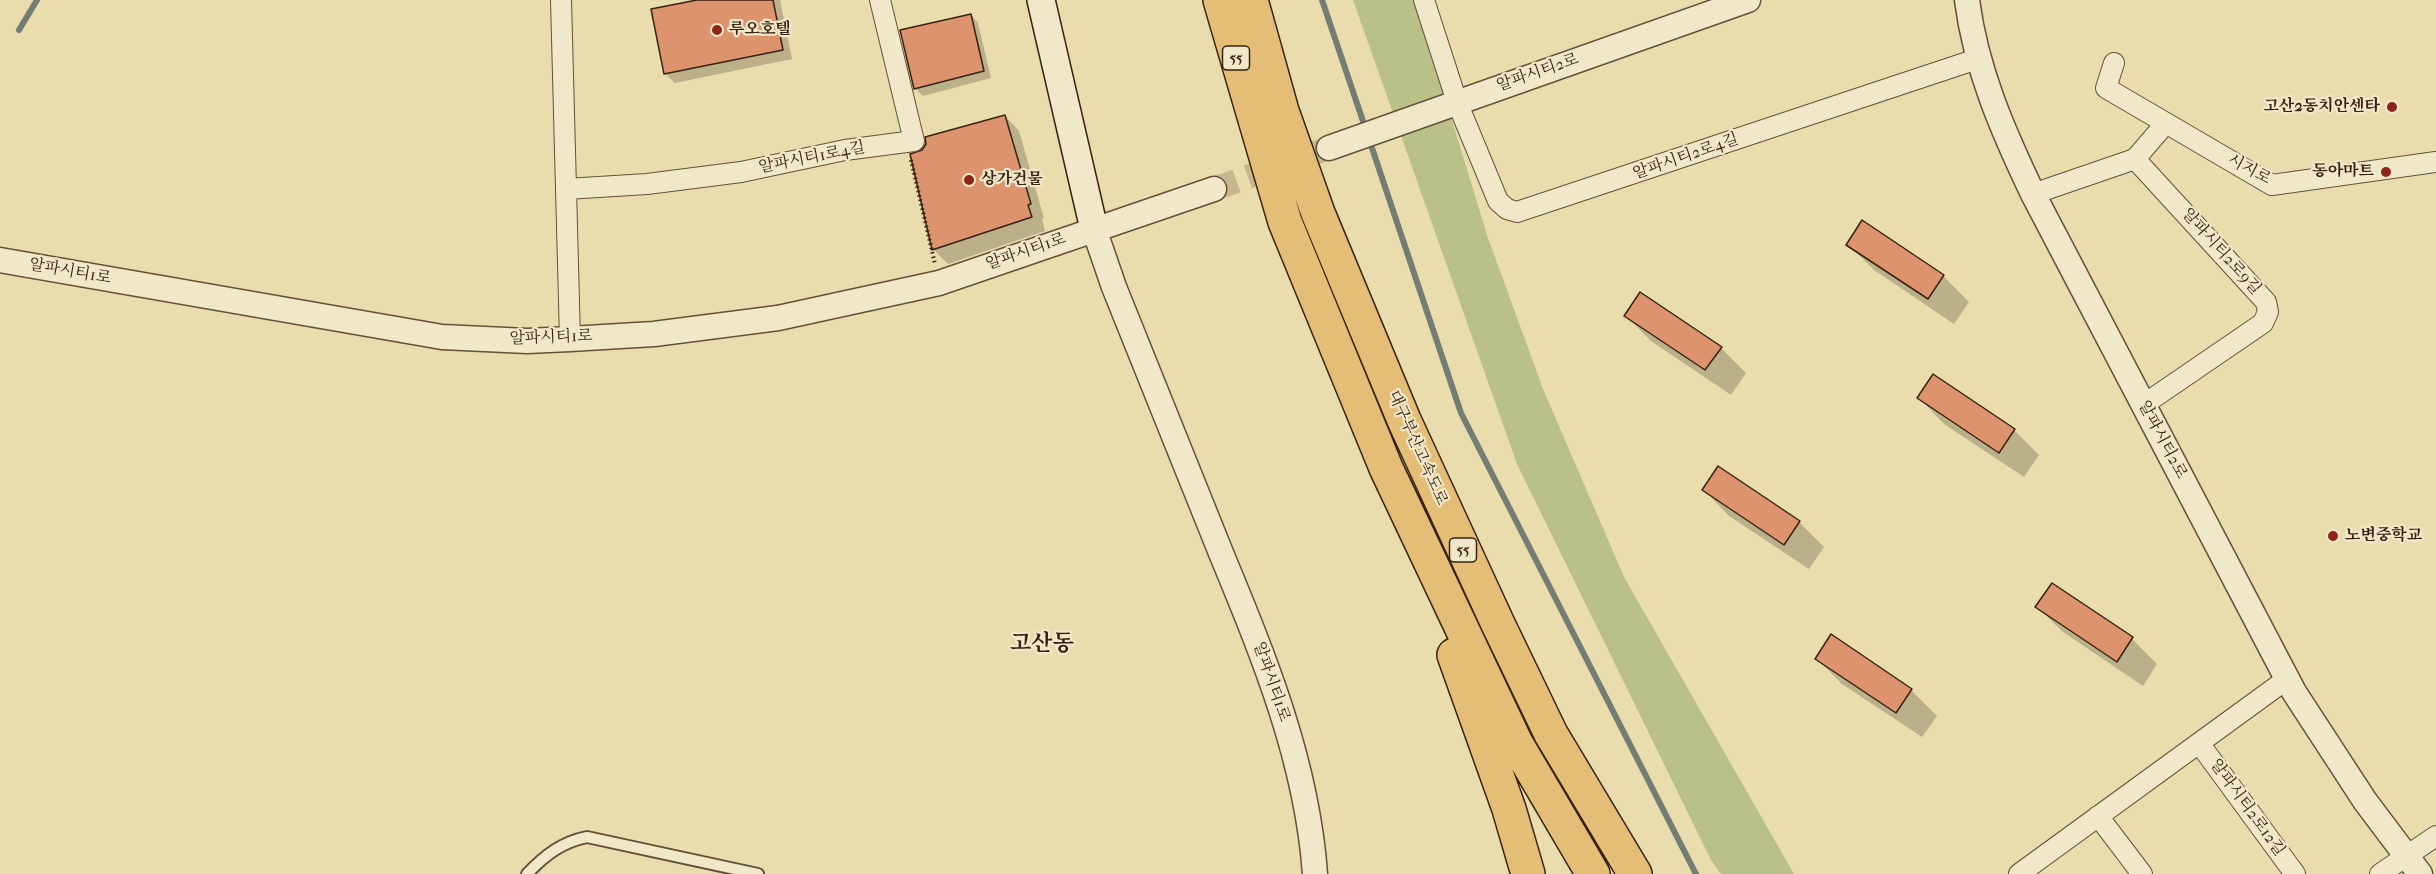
<!DOCTYPE html>
<meta charset="utf-8">
<style>
body{margin:0}
canvas{display:block;background:#e9dcad}
</style>
<canvas width="2436" height="874"></canvas>
<script>
const ctx = document.querySelector('canvas').getContext('2d');
ctx.lineJoin = 'round';
function fillPath(path, color) { ctx.fillStyle = color; ctx.fill(path, 'evenodd'); }
function trace(path, color, width, dash) { ctx.strokeStyle = color; ctx.lineWidth = width; ctx.lineCap = dash ? 'butt' : 'round'; ctx.setLineDash(dash || []); ctx.stroke(path); }
function drawText(font, color, halo, rows, align = 'center') {
  ctx.font = font + ' "IM FELL French Canon","Noto Serif KR",serif'; ctx.lineWidth = 4.5; ctx.setLineDash([]); ctx.textBaseline = 'middle'; ctx.strokeStyle = halo; ctx.fillStyle = color; for (const [text, x, y, turn = 0] of rows) {
    ctx.save(); ctx.translate(x, y); ctx.rotate((+turn || 0) * Math.PI / 180); ctx.textAlign = isNaN(turn) ? turn : align; if (halo) ctx.strokeText(text, 0, 0); ctx.fillText(text, 0, 0); ctx.restore();
  }
}
fillPath(new Path2D(`
 M1353 0H1415L1488 238 1543 389 1624 577 1794 874H1721L1711 860 1517 464Z`), '#b9c088');
fillPath(new Path2D(`
 M705 0H780L792 59 675 83 665 73Z
 M971 15 978 23 991 78 923 96 915 88Z
 M1005 116 1019 131 1044 218 1042 219 1045 231 948 264 933 249Z
 M1848 244 1943 276 1969 302 1954 324 1874 270Z
 M1626 316 1721 348 1746 373 1731 395 1651 341Z
 M1919 398 2014 430 2039 455 2024 477 1944 424Z
 M1704 490 1799 522 1824 547 1809 569 1729 516Z
 M2037 607 2132 639 2157 664 2143 686 2063 632Z
 M1831 636 1911 690 1937 716 1922 737 1842 684 1816 658Z`), '#0003');
trace(new Path2D(`
 M1322 0 1366 130
 M19 30 37 0
 M1369 139 1461 413 1696 874`), '#747d74', 6);
const building = new Path2D(`
 M697 0H773L783 50 664 74 651 9Z
 M971 14 984 71 914 89 900 30Z
 M1005 115 1031 204 1028 205 1032 217 932 250 910 154 922 150 926 144 925 137Z
 M1862 220 1944 275 1928 299 1846 245Z
 M1640 292 1722 347 1705 370 1624 316Z
 M1933 374 2015 429 1999 453 1917 398Z
 M1718 466 1800 521 1784 545 1702 490Z
 M2052 583 2133 637 2117 662 2035 607Z
 M1831 634 1912 689 1896 713 1815 659Z`);
fillPath(building, '#dc936e');
trace(building, '#382212', 1.5);
trace(new Path2D(`
 M1214 189 1329 148`), '#c6b78e', 24, [24, 12]);
const service = new Path2D(`
 M527 874C545 855 562 842 587 837L758 874`);
const minor = new Path2D(`
 M561 0 570 339
 M1424 0 1457 102 1498 201 1507 209 1517 212 1977 59
 M2114 63 2106 88 2272 185 2436 162
 M2135 159 2266 302 2268 312 2263 323 2143 405
 M566 189 647 184 741 172 845 150 914 141 880 0
 M2033 194 2135 159 2166 123
 M2199 743 2295 874
 M2098 816 2142 874
 M2019 874 2287 679
 M2380 874 2436 836`);
const tertiary = new Path2D(`
 M1967 0C1976 70 2003 131 2033 194L2294 692 2365 801 2420 874
 M1329 148 1748 0
 M1094 229 1114 287C1150 376 1185 464 1221 553 1264 657 1307 761 1315 874
 M0 260 442 337 527 341 570 339 654 334 778 318 939 283 1214 189`);
const secondary = new Path2D(`
 M1041 0 1094 229`);
const motorway = new Path2D(`
 M1220 0 1285 222 1386 468 1516 743 1593 874
 M1251 0 1282 111 1318 213 1404 420 1498 624 1551 734 1635 874
 M1454 655 1509 809 1528 874`);
trace(service, '#645039', 14);
trace(minor, '#645039', 22);
trace(tertiary, '#645039', 27);
trace(secondary, '#382212', 30);
trace(motorway, '#382212', 36);
trace(new Path2D(`
 M911 160 935 264`), '#382212', 4, [1.5, 3]);
trace(service, '#f1e8ca', 10);
trace(minor, '#f1e8ca', 20);
trace(tertiary, '#f1e8ca', 24);
trace(secondary, '#f1e8ca', 27);
trace(motorway, '#e4be76', 33);
for (const [x, y, r, color] of [
 [717,30,6,"#8f2418"],
 [2392,107,6,"#8f2418"],
 [2386,172,6,"#8f2418"],
 [969,180,6,"#8f2418"],
 [2333,536,6,"#8f2418"]
]) { const dot = new Path2D(); dot.arc(x, y, r, 0, 2 * Math.PI); ctx.fillStyle = color; ctx.fill(dot); trace(dot, '#f1e8ca', 2); }
for (const [x, y, w] of [
 [1236,58,27],
 [1463,550,27]
]) { const box = new Path2D(); box.roundRect(x - w / 2, y - 12, w, 24, 4.5); ctx.fillStyle = '#f1e8ca'; ctx.fill(box); trace(box, '#382212', 1.5); }
drawText('bold 15px', '#382212', null, [
 ["55",1236,58],
 ["55",1463,550]
]);
drawText('bold 16px', '#382212', '#f1e8ca', [
 ["루오호텔",729,30],
 ["고산2동치안센타",2380,107,"right"],
 ["동아마트",2374,172,"right"],
 ["상가건물",981,180],
 ["노변중학교",2345,536]
], 'left');
drawText('16px', '#382212', '#f1e8ca', [
 ["알파시티2로",1538,73,-19],
 ["알파시티2로4길",1686,157,-19],
 ["알파시티1로4길",812,158,-11],
 ["시지로",2249,170,28],
 ["알파시티1로",1026,252,-19],
 ["알파시티2로9길",2221,252,48],
 ["알파시티1로",70,272,10],
 ["알파시티1로",551,338,-2],
 ["알파시티2로",2162,440,62],
 ["대구부산고속도로",1417,448,66],
 ["알파시티1로",1271,682,71],
 ["알파시티2로12길",2247,808,54]
]);
drawText('bold 22px', '#382212', '#f1e8ca', [
 ["고산동",1042,645]
]);
</script>
